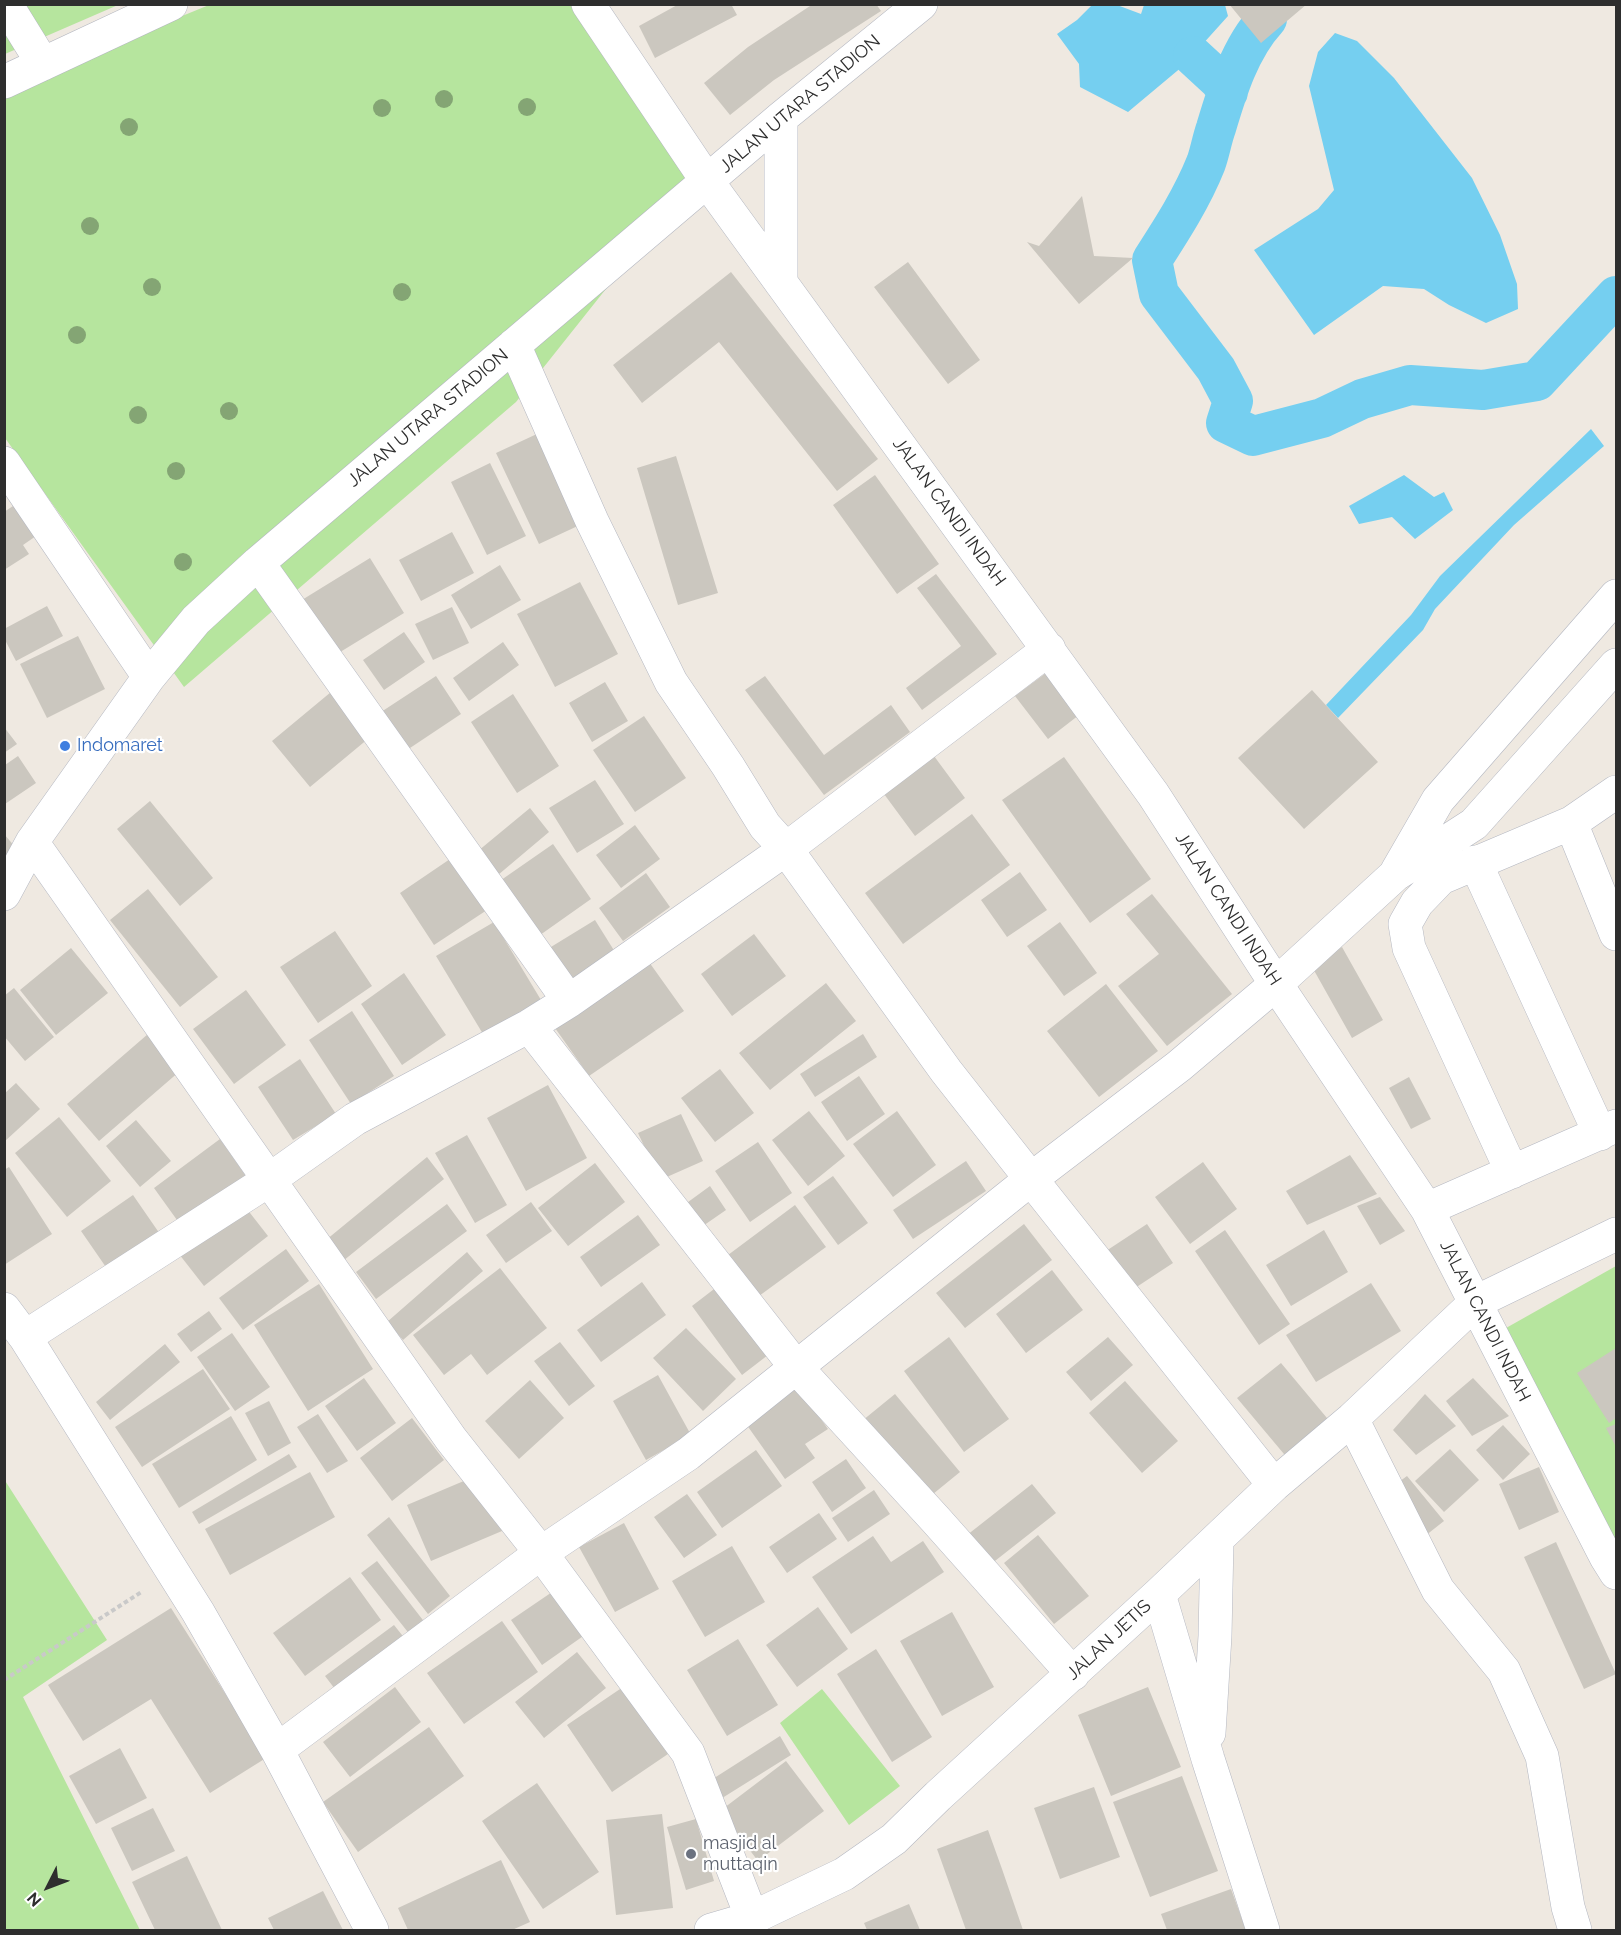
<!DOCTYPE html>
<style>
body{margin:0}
#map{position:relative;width:1621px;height:1935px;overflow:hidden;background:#efe9e1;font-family:Raleway,sans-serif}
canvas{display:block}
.frame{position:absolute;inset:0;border:6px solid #2e2e2e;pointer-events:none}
.north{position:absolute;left:18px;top:1857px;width:60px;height:60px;-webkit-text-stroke:4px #fff;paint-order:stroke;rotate:228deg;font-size:16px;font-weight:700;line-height:24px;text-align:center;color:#2e2e2e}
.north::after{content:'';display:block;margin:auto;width:21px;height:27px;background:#2e2e2e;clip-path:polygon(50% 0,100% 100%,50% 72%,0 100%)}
</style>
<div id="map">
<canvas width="1621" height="1935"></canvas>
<div class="frame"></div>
<div class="north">N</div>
</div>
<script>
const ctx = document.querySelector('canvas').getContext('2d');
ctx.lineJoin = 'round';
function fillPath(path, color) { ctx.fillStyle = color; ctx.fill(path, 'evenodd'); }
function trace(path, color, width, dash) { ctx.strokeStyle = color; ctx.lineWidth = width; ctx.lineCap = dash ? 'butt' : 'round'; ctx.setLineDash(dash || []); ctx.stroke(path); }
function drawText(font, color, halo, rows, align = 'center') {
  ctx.font = font + ' Raleway,sans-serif'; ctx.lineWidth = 4.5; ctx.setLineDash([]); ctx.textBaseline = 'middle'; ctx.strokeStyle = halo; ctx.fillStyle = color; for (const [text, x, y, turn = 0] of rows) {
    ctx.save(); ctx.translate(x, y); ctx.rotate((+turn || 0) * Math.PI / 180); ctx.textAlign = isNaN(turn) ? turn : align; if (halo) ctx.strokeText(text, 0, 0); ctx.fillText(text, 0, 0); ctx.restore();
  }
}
fillPath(new Path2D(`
 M5 5H118L5 54Z
 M209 5H574L691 182 516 402 184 687 5 438 4 89Z
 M1616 1266V1589L1483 1341Z
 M4 1479 107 1640 23 1697 140 1930H5Z
 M822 1689 900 1786 849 1825 780 1723Z`), '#b6e59e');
fillPath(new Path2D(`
 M1092 5H1117L1141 14 1144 5H1225L1228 16 1183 66 1128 112 1080 87 1079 64 1057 34 1077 20Z
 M1335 33 1357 41 1394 78 1472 178 1500 235 1517 284 1518 309 1486 323 1449 305 1424 289 1383 286 1314 335 1254 250 1318 209 1334 190 1309 86 1318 52Z
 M1591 429 1604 446 1514 525 1435 609 1423 630 1338 718 1326 705 1411 615 1440 576Z
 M1404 475 1434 497 1444 492 1453 510 1415 539 1392 517 1359 524 1349 506Z`), '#75cff0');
trace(new Path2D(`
 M1267 19C1240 48 1227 91 1216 128 1212 139 1210 152 1206 163 1192 198 1172 229 1152 260L1159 294 1216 369 1233 401 1226 423 1253 436 1322 418 1362 399 1410 385 1483 390 1537 381 1616 296
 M1193 56 1219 80 1228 92`), '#75cff0', 40);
fillPath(new Path2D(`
 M679 4H731L737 15 655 58 639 26Z
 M813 4H876L881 11 774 80 730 115 704 83 748 47Z
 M1229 4H1307L1261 43Z
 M1082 196 1094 256 1133 258 1079 304 1027 242 1039 246Z
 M908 262 980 360 948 384 874 287Z
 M731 272 878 459 837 491 719 342 642 403 613 365Z
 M539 433 582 524 539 544 496 453Z
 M676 456 718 593 678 605 637 468Z
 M490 463 526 536 487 555 451 482Z
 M875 475 939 564 897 594 833 505Z
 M16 504 36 536 23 545 29 554 4 570V512Z
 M452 532 474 573 421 601 399 560Z
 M370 558 404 613 332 657 297 603Z
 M500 565 521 600 471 629 451 595Z
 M936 574 997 654 922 710 906 688 961 646 917 588Z
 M580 582 618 654 555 687 517 614Z
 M47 606 63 636 16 661 4 638V629Z
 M452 607 469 643 433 660 415 624Z
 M404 632 425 662 384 690 363 660Z
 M78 636 105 689 47 718 20 664Z
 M503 642 519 665 469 701 453 678Z
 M1046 673 1079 715 1048 739 1015 696Z
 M436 676 461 714 404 752 378 714Z
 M765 676 824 755 891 705 910 732 824 795 745 690Z
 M605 682 628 721 592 742 569 703Z
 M1312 690 1378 762 1304 829 1238 758Z
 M331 692 369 738 310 787 272 741Z
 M513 694 559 766 517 793 471 722Z
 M644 716 686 778 635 812 593 750Z
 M4 727 17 744 4 753Z
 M18 756 36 783 5 804V765Z
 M934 756 965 798 915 836 884 794Z
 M1064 757 1151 879 1090 923 1002 800Z
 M595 780 624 824 577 853 549 808Z
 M150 801 213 878 180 906 117 829Z
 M530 808 549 832 498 875 478 851Z
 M972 814 1010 865 903 944 865 893Z
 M635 825 660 859 621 888 596 855Z
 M4 834 16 848 4 857Z
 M553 844 591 899 533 940 494 885Z
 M453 857 487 910 434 945 400 893Z
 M1020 872 1047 910 1007 937 981 900Z
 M646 873 670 907 623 941 599 908Z
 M148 889 218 977 180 1007 110 920Z
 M1152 894 1232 994 1167 1046 1118 986 1159 954 1126 914Z
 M595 920 615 952 567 983 546 950Z
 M494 922 541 1000 483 1034 436 956Z
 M1060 922 1097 973 1064 996 1027 946Z
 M335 931 372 986 318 1023 280 967Z
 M754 934 786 976 732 1016 701 974Z
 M1342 947 1383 1020 1352 1038 1311 965Z
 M71 948 108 993 56 1035 20 990Z
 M649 962 684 1011 589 1076 555 1028Z
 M404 973 446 1035 402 1065 361 1004Z
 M826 983 856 1021 770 1090 739 1053Z
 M1106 984 1158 1051 1099 1097 1047 1031Z
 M14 988 54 1037 25 1061 4 1036V996Z
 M246 990 286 1045 234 1084 193 1029Z
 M352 1011 394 1076 351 1104 309 1040Z
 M148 1034 180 1071 99 1141 67 1104Z
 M863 1034 877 1057 815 1097 800 1074Z
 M300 1059 336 1114 293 1140 258 1087Z
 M720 1069 754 1113 715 1142 681 1098Z
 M859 1076 885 1114 847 1141 821 1102Z
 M1409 1077 1431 1119 1411 1129 1389 1088Z
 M16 1083 40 1109 4 1142V1094Z
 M548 1085 587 1158 526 1191 487 1118Z
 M809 1111 845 1156 808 1186 772 1140Z
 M897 1111 936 1165 893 1197 853 1144Z
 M681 1114 703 1161 660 1180 638 1133Z
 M59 1117 111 1181 67 1217 15 1153Z
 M136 1120 171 1161 140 1187 106 1146Z
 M467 1135 507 1205 475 1223 435 1153Z
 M220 1139 248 1179 182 1227 154 1188Z
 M758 1142 792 1193 750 1222 715 1171Z
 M1350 1155 1377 1194 1307 1225 1286 1191Z
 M427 1157 444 1179 343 1261 326 1240Z
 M966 1161 986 1191 913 1239 893 1210Z
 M1203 1162 1237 1209 1190 1244 1155 1197Z
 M595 1163 625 1202 568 1246 538 1208Z
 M9 1167 52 1234 4 1265V1170Z
 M833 1176 868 1223 838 1245 803 1197Z
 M710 1186 726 1210 700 1228 684 1205Z
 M133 1195 162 1237 110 1273 81 1231Z
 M1380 1197 1405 1231 1380 1245 1357 1206Z
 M531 1202 552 1231 506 1263 486 1235Z
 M243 1204 268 1236 204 1286 179 1254Z
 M447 1204 467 1231 376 1299 356 1272Z
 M795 1205 826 1247 759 1296 728 1255Z
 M638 1215 660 1245 601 1287 580 1257Z
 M1024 1224 1052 1260 965 1328 936 1293Z
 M1147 1224 1173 1263 1132 1290 1106 1251Z
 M1225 1230 1290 1324 1259 1345 1195 1251Z
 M1324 1230 1348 1272 1291 1306 1266 1265Z
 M286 1249 309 1281 243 1330 219 1298Z
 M467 1252 483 1271 403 1340 387 1322Z
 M500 1268 547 1328 487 1375 471 1354 444 1375 413 1335Z
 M1052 1270 1083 1310 1026 1353 996 1314Z
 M642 1282 666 1315 601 1362 577 1330Z
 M1371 1283 1401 1331 1316 1382 1286 1335Z
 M319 1284 373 1369 308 1411 254 1325Z
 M718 1286 768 1355 742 1375 692 1306Z
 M209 1311 222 1329 191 1352 177 1334Z
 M686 1328 736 1379 703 1411 653 1358Z
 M232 1333 270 1387 235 1411 197 1357Z
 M949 1337 1009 1419 964 1452 904 1371Z
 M1108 1337 1133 1365 1091 1401 1066 1372Z
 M560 1342 595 1386 569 1406 534 1361Z
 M165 1344 180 1362 110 1420 96 1402Z
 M1616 1348V1418L1609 1423 1577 1373Z
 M1281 1363 1332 1424 1289 1460 1237 1398Z
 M203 1369 230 1409 142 1467 115 1427Z
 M658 1375 691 1435 646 1460 613 1401Z
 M791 1377 828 1429 805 1444 815 1458 785 1479 739 1414Z
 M364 1378 396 1423 357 1451 325 1406Z
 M1473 1378 1509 1416 1472 1436 1446 1401Z
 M530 1380 564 1418 519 1459 485 1421Z
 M1125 1381 1178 1441 1142 1473 1089 1413Z
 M895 1394 960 1472 922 1503 857 1425Z
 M1425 1394 1456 1426 1416 1455 1393 1430Z
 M269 1401 291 1443 268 1456 245 1413Z
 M318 1414 348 1461 327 1473 297 1427Z
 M231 1416 257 1460 179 1508 152 1464Z
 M412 1418 444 1460 392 1501 360 1458Z
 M1616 1424V1447L1606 1428Z
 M1503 1425 1530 1454 1503 1480 1476 1450Z
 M1450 1449 1479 1480 1444 1512 1415 1481Z
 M756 1450 782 1486 722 1528 697 1492Z
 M289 1454 297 1467 199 1524 192 1512Z
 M846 1459 866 1488 832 1512 812 1482Z
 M1539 1467 1559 1512 1519 1530 1499 1484Z
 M310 1472 335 1517 230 1575 205 1529Z
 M478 1475 502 1531 431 1561 407 1505Z
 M1407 1476 1444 1521 1425 1536 1388 1490Z
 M1032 1484 1056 1513 986 1568 962 1539Z
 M874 1490 890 1514 848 1542 832 1518Z
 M687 1494 717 1535 684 1558 654 1517Z
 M819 1513 837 1539 787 1573 769 1547Z
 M389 1517 450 1596 428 1614 367 1535Z
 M624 1523 659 1589 615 1612 579 1547Z
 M1038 1535 1089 1596 1054 1624 1004 1563Z
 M873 1536 891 1562 923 1541 944 1572 851 1634 812 1577Z
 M1556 1542 1616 1674 1584 1689 1524 1557Z
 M732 1546 765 1602 705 1637 672 1581Z
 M377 1561 426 1624 411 1636 361 1573Z
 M350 1577 381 1620 305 1676 273 1633Z
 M558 1588 589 1632 542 1665 511 1620Z
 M818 1607 848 1649 797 1687 766 1645Z
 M171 1608 266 1758 210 1793 151 1699 83 1741 48 1685Z
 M952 1612 994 1687 942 1716 900 1641Z
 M502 1621 538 1672 464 1724 427 1673Z
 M394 1625 406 1640 338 1693 325 1676Z
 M738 1639 778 1705 727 1736 687 1670Z
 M876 1649 932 1737 892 1762 837 1674Z
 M577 1652 606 1688 544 1738 515 1702Z
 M395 1687 421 1722 350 1777 323 1742Z
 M623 1687 668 1754 612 1792 567 1725Z
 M1148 1687 1181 1767 1111 1796 1078 1715Z
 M429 1727 464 1776 358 1852 323 1802Z
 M780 1736 791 1755 719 1800 708 1782Z
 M120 1748 147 1798 96 1824 69 1776Z
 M786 1761 824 1811 758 1861 720 1811Z
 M1182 1776 1218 1871 1150 1897 1113 1802Z
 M537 1783 599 1872 543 1909 482 1821Z
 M1094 1787 1120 1857 1060 1879 1034 1808Z
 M153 1808 175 1851 132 1871 111 1828Z
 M662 1814 673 1908 616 1915 606 1820Z
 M696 1819 714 1881 686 1890 667 1827Z
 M988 1830 1002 1869 1023 1930H966L937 1849Z
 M187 1856 222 1930H155L132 1882Z
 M501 1860 530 1922 512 1930H408L398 1908Z
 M1231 1889 1246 1930H1167L1161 1914Z
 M323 1891 343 1930H274L268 1918Z
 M909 1904 920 1930H867L864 1923Z`), '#cbc7bf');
const minor = new Path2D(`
 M6 4 43 64
 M588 4 707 181 1153 794 1276 984 1427 1209 1606 1557 1616 1573
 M4 82 171 4
 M781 283V118
 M514 345 592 521 671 682 728 766 765 826 786 849 946 1071 1031 1179 1179 1066 1276 984 1395 875 1474 824 1616 665
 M4 463 149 677
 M258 563 569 1001
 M1571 823 1616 934
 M32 842 451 1439 541 1553 688 1753 752 1918
 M1475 862 1600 1134
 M1397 871 1438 800 1616 596
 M4 894 32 842 149 677 196 620 258 563 781 118 921 4
 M529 1026 795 1366 936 1520 1073 1674
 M1512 1172 1409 948 1405 924 1417 903 1441 878 1571 823 1616 792
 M1427 1209 1616 1126
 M4 1309 25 1337 198 1612 277 1750 372 1930
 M25 1337 269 1180 355 1119 529 1026 569 1001 786 849 1049 649
 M1352 1419 1438 1590 1504 1671 1542 1756 1568 1907 1575 1930
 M1159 1594 1208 1759 1263 1930
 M1209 1733 1215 1636 1217 1541
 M277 1750 541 1553 688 1454 1031 1179 1274 1485
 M711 1930 752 1918 844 1874 894 1839 938 1796 1159 1594 1274 1485 1352 1419 1476 1302 1616 1234`);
trace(minor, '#b4b7c1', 34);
trace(new Path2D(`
 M4 1680 143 1591`), '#c9c9c9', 4, [4.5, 3]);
trace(minor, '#fff', 33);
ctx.fillStyle = '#84a574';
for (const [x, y] of [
 [444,99],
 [527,107],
 [382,108],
 [129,127],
 [90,226],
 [152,287],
 [402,292],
 [77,335],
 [229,411],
 [138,415],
 [176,471],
 [183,562]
]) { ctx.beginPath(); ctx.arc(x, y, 9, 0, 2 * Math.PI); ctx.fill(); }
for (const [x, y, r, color] of [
 [65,746,6,"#3f7fe0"],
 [691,1854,6,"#6b7280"]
]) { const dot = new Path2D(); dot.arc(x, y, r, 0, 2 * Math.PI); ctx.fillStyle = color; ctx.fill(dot); trace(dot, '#fff', 2); }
drawText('18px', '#2e2e2e', '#fff', [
 ["JALAN UTARA STADION",800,104,-40],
 ["JALAN UTARA STADION",428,418,-40],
 ["JALAN CANDI INDAH",949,512,54],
 ["JALAN CANDI INDAH",1228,909,57],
 ["JALAN CANDI INDAH",1485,1321,63],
 ["JALAN JETIS",1109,1640,-43]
]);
drawText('18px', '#366cbe', '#fff', [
 ["Indomaret",77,746]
], 'left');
drawText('18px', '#5b616d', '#fff', [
 ["masjid al",703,1844],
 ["muttaqin",703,1865]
], 'left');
</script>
